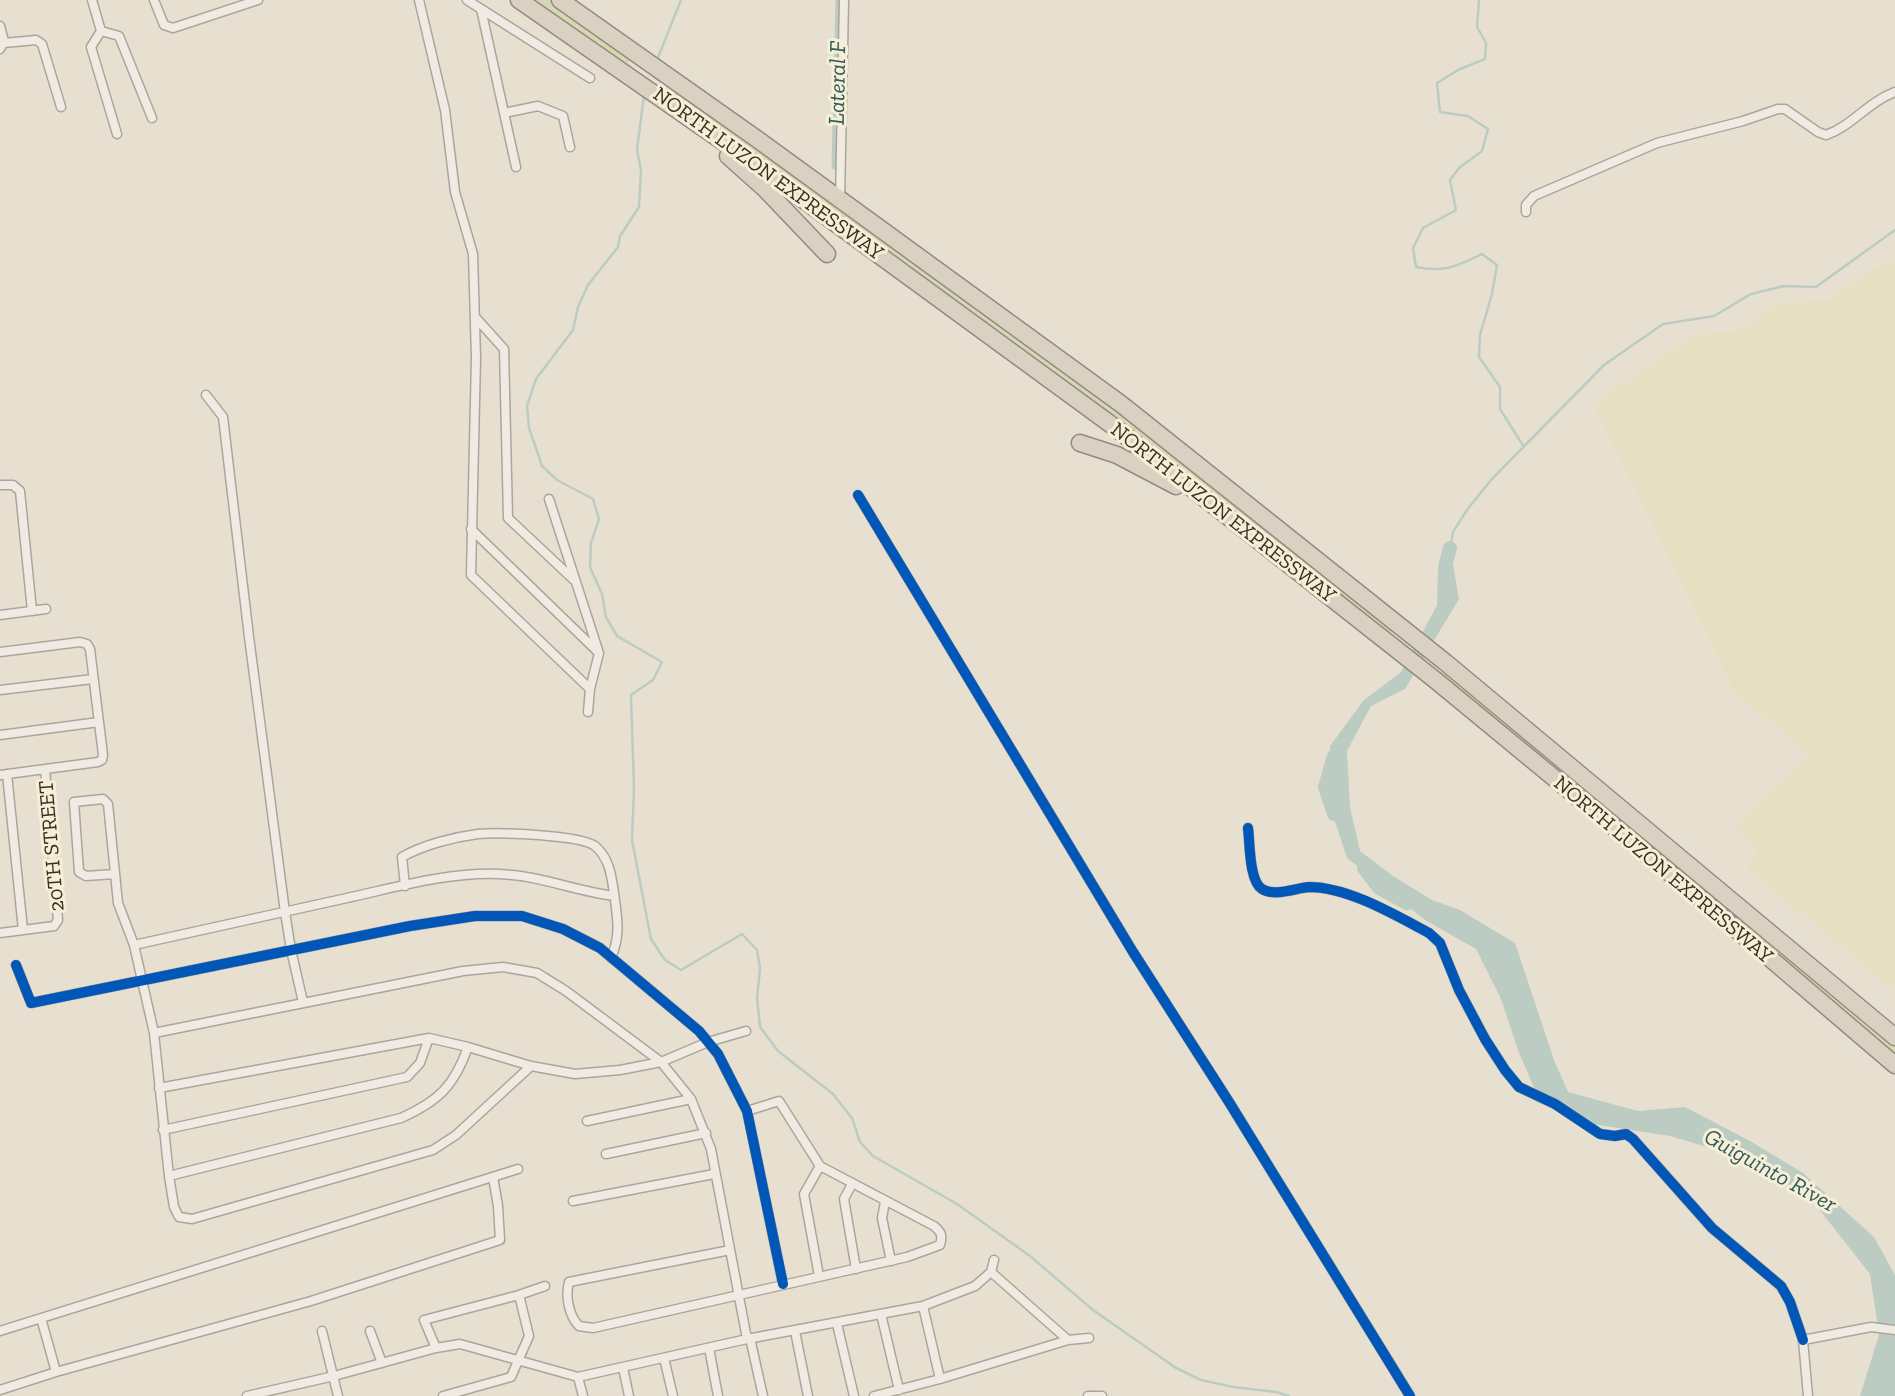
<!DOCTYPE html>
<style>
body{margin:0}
canvas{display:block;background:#e7e0d1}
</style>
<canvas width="1895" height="1396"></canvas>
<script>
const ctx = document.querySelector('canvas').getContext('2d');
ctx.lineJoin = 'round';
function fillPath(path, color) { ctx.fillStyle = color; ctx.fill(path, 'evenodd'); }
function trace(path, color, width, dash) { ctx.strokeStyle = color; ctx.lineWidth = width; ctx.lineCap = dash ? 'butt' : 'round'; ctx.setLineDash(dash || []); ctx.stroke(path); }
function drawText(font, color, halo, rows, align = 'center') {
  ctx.font = font + ' "Zilla Slab",serif'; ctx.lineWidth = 6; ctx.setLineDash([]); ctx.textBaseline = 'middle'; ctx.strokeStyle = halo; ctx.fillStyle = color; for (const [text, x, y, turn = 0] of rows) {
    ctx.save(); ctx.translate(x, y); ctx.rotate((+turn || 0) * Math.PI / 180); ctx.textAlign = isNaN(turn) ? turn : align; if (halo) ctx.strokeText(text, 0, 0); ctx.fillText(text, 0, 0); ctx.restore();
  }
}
fillPath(new Path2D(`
 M1895 260V991L1746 868 1758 852 1736 826 1810 755 1735 693 1594 405 1693 335 1739 331 1778 303 1830 300 1864 274Z`), '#e6dfc2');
fillPath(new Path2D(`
 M534 0H551L633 57 627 64Z
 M668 83 1096 394 1393 628 1388 635C1265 527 1132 429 1000 332 889 250 778 168 665 89Z
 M1444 669 1895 1047V1056L1439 675Z`), '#d6d7b3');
fillPath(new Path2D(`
 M1450 548 1459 599 1405 689 1371 706 1347 751 1350 807 1360 851 1393 876 1432 900 1460 910 1515 943 1554 1060 1568 1092 1638 1111 1685 1107 1750 1141 1803 1173 1874 1237 1895 1275V1396H1860L1879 1335 1870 1274 1811 1199 1734 1155 1670 1136 1592 1124 1540 1102 1518 1050 1501 999 1476 949 1425 920 1347 858 1327 797 1330 746 1364 700 1401 672 1449 583Z`), '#bcccc2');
trace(new Path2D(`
 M1479 0 1477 27 1486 43 1485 59 1458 70 1437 83 1440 112 1468 116 1488 129 1482 151 1459 168 1450 180 1456 210 1423 228 1413 248 1416 267C1444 273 1457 266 1482 254L1497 265 1492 294 1480 335 1479 357 1500 387V409L1524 447
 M657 60 681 0
 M644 95 637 149 641 171 639 207 620 236 618 247 588 285 578 307 573 330 536 379 527 406 529 428 542 466 557 480 593 499 599 519 591 543 590 567 602 594 606 617 617 636 662 662 653 680 631 695 634 789 632 840 651 939 665 960 681 970 742 934 757 950 760 969 757 998 760 1027 778 1051 833 1094 852 1118 860 1142 873 1156 957 1204 1030 1256 1093 1310 1176 1368 1201 1380 1233 1387 1276 1392 1289 1396
 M1450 548 1453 532 1467 510 1491 480 1604 365 1663 324 1714 316 1751 294 1784 286 1816 287 1895 230`), '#bcccc2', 2.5);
trace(new Path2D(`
 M836 166 840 0`), '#bcccc2', 9);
trace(new Path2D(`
 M1444 608 1445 567 1450 548
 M1334 756 1325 787 1334 814
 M1364 868 1379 888 1407 903`), '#bcccc2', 14);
const minor = new Path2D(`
 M92 0 101 31 91 47 117 134
 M154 0 164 25 173 28 258 0
 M419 0 445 110 455 192 473 254 476 358 471 575 590 689
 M467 0 590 78
 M481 9 516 167
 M0 26 4 41 0 49
 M101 31 119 36 152 118
 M4 43 36 40 42 44 61 107
 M504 113 538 106 563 116 570 147
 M840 200 844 0
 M1526 212V205L1534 196 1657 143 1743 121 1778 109H1785L1818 132 1826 135C1852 126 1868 102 1895 92
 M476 318 504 349 508 518 574 580
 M206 395 223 417 249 637 285 912 291 950 303 1002
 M0 485H13L20 491 32 611
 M858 495 1133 952 1229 1102 1410 1396
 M549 499 598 650
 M471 529 599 653 590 689 588 712
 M0 615 46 609
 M0 652 80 642 87 644 90 649 103 755 102 760 98 762 0 775
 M0 690 93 679
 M0 735 99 722
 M7 774 23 930
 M1248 828C1250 843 1249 881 1262 889 1274 897 1296 888 1309 887 1348 887 1395 915 1429 933L1440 943 1459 990 1485 1039 1505 1070 1519 1087 1555 1104 1600 1134 1615 1136 1626 1134 1633 1139 1712 1228 1781 1286 1790 1302 1803 1340
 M115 874 86 876 79 872 74 802 103 799 108 804 118 903 134 945 154 1033 169 1176 174 1207 179 1217 192 1219 433 1150 456 1135 531 1066
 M405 886 402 857C423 845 454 837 478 834 498 832 581 835 595 846 611 859 612 881 615 900 618 922 620 937 611 958
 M0 933 54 926 58 920 45 769
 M134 945C205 929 276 914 347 898 397 887 448 872 499 874 538 875 575 891 614 896
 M16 965 31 1003 410 926 475 916H522L563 929 600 948 699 1031 718 1054 747 1111 783 1284
 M154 1033 463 971 503 967 537 973 566 991 661 1062 691 1099 711 1149 747 1339
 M159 1088 429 1038 468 1047 531 1066 575 1074 620 1070 661 1062 708 1042 746 1031
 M587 1121 691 1099
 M163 1130 407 1077 420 1063 429 1038
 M606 1154 706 1133
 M169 1176 401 1118C439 1101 454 1086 468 1047
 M852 1184 844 1199 856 1269
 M573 1201 714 1174
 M885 1202 882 1218 891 1261
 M730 1250 569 1282C565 1296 569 1316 579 1326L593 1328 907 1257 940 1245C943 1235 941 1232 934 1226L820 1166 779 1101 747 1111
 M991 1272 1068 1340
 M819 1276 804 1194 820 1166
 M923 1306 940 1379
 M881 1314 899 1390
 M41 1318 56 1372
 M837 1324 854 1396
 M0 1331 518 1169
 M322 1331 338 1396
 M370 1331 382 1363
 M795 1331 808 1396
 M750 1338 763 1396
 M436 1348 424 1320 519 1295
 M709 1348 718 1396
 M664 1358 673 1396
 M623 1368 629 1396
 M578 1377 583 1396
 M0 1390 56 1372 311 1301 500 1240 498 1206 493 1177
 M247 1396 334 1376 436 1348 460 1344 578 1377 747 1339 923 1306 975 1286 991 1272 994 1260
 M443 1396 511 1377 529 1336 519 1295 545 1286
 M874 1396 940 1379 1068 1340 1089 1338
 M1088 1396H1102
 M1808 1396 1803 1340 1871 1327 1895 1330`);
const motorway = new Path2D(`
 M519 0 745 157 1113 426 1434 679 1690 890 1895 1065
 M560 0 757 139 1121 404 1445 662 1895 1037
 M728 156 765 189 827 254
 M1080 443 1117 455 1176 486`);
trace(minor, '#ada599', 11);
trace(motorway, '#928b80', 19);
trace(minor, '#efebe3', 8);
trace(motorway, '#dad1c2', 16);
trace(new Path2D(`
 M858 495 1133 952 1229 1102 1410 1396
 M1248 828C1250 843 1249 881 1262 889 1274 897 1296 888 1309 887 1348 887 1395 915 1429 933L1440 943 1459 990 1485 1039 1505 1070 1519 1087 1555 1104 1600 1134 1615 1136 1626 1134 1633 1139 1712 1228 1781 1286 1790 1302 1803 1340
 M16 965 31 1003 410 926 475 916H522L563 929 600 948 699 1031 718 1054 747 1111 783 1284`), '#0057b8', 10);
drawText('21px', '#3d2e20', '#f7eed8', [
 ["NORTH LUZON EXPRESSWAY",768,174,36],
 ["NORTH LUZON EXPRESSWAY",1223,513,38],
 ["20TH STREET",52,846,-95],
 ["NORTH LUZON EXPRESSWAY",1663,870,40]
]);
drawText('italic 23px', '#2f5d5a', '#f7eed8', [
 ["Lateral F",838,83,-89],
 ["Guiguinto River",1770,1171,29]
]);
</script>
